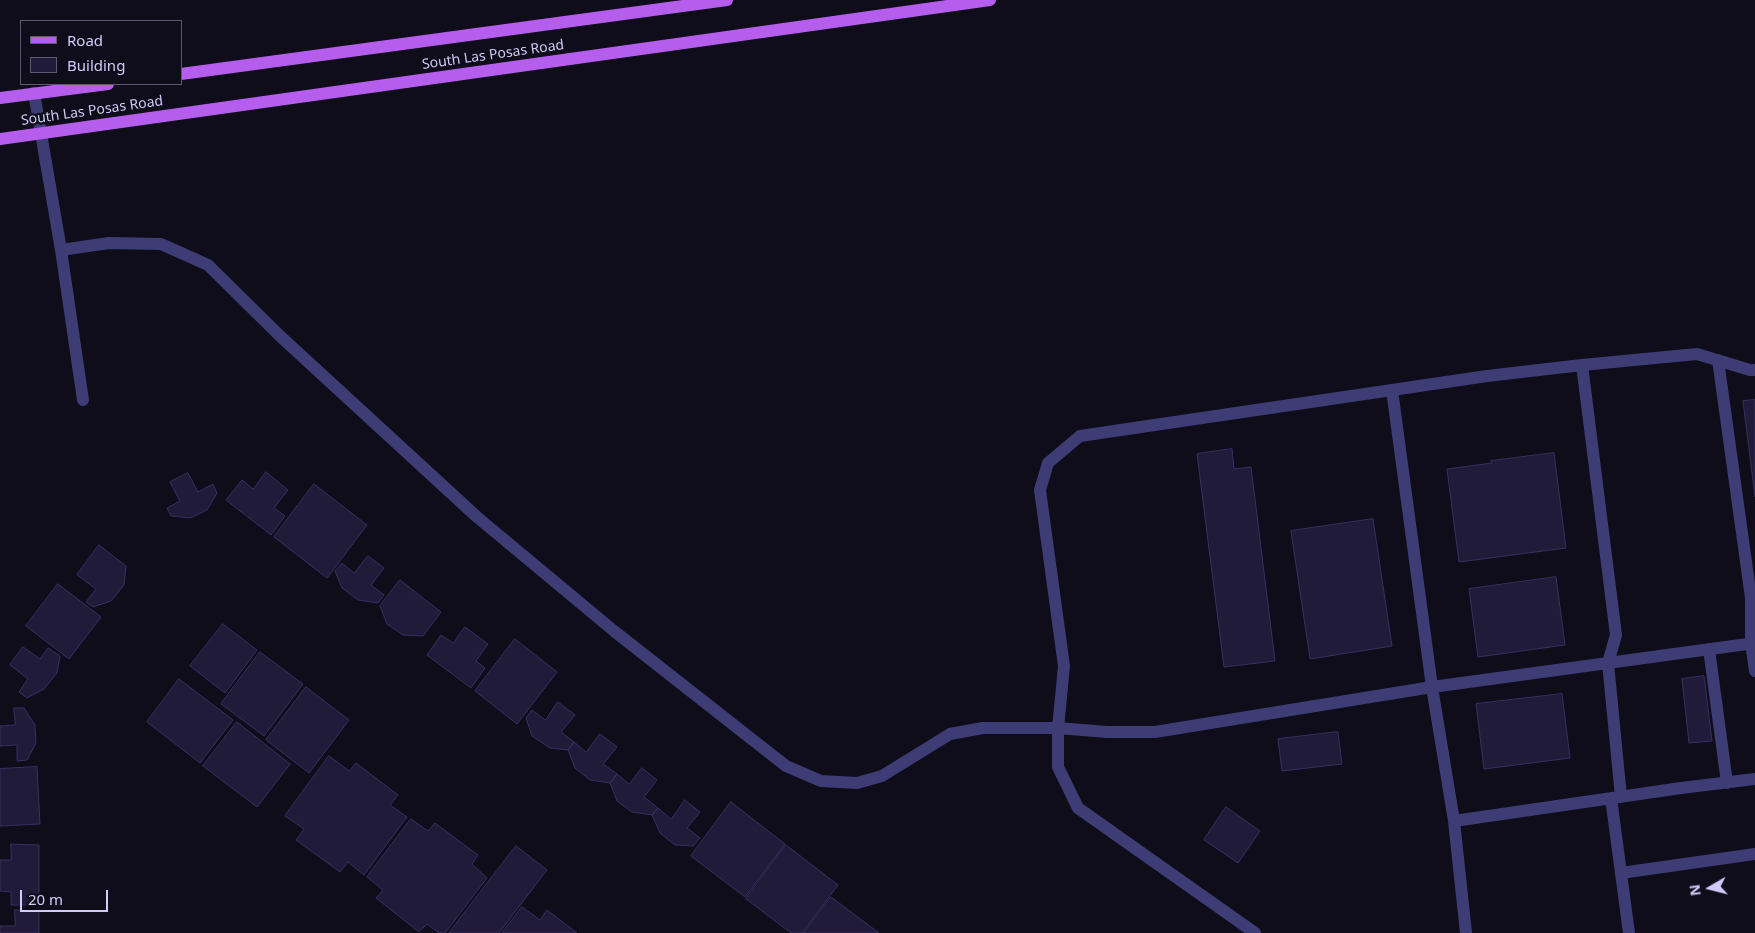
<!DOCTYPE html>
<style>
body{margin:0}
#map{position:relative;width:1755px;height:933px;overflow:hidden;background:#0f0d1a;font-family:"Noto Sans",sans-serif}
canvas{display:block}
.legend{position:absolute;left:20px;top:20px;width:162px;height:65px;box-sizing:border-box;background:#0f0d1a;border:1px solid #5c5974;margin:0;padding:6px 9px;list-style:none;font-size:15px;color:#d0cbfa}
.legend li{display:flex;align-items:center;gap:10px;height:25px}
.legend b{width:25px;border:1px solid #5c5974}
.north{position:absolute;left:1685px;top:863px;width:50px;height:50px;-webkit-text-stroke:4px #0f0d1a;paint-order:stroke;rotate:262deg;font-size:14px;font-weight:700;line-height:20px;text-align:center;color:#d0cbfa}
.north::after{content:'';display:block;margin:auto;width:18px;height:22px;background:#d0cbfa;clip-path:polygon(50% 0,100% 100%,50% 72%,0 100%)}
.scale{position:absolute;left:20px;top:890px;width:88px;height:22px;box-sizing:border-box;border:2px solid #d0cbfa;border-top:0;padding-left:6px;font-size:15px;line-height:18px;white-space:nowrap;color:#d0cbfa;-webkit-text-stroke:4px #0f0d1a;paint-order:stroke}
</style>
<div id="map">
<canvas width="1755" height="933"></canvas>
<ul class="legend">
<li><b style="height:6px;background:#b55eee"></b>Road</li>
<li><b style="height:14px;background:#201b39"></b>Building</li>
</ul>
<div class="north">N</div>
<div class="scale">20 m</div>
</div>
<script>
const ctx = document.querySelector('canvas').getContext('2d');
ctx.lineJoin = 'round';
function fillPath(path, color) { ctx.fillStyle = color; ctx.fill(path, 'evenodd'); }
function trace(path, color, width, dash) { ctx.strokeStyle = color; ctx.lineWidth = width; ctx.lineCap = dash ? 'butt' : 'round'; ctx.setLineDash(dash || []); ctx.stroke(path); }
function drawText(font, color, halo, rows, align = 'center') {
  ctx.font = font + ' "Noto Sans",sans-serif'; ctx.lineWidth = 4.5; ctx.setLineDash([]); ctx.textBaseline = 'middle'; ctx.strokeStyle = halo; ctx.fillStyle = color; for (const [text, x, y, turn = 0] of rows) {
    ctx.save(); ctx.translate(x, y); ctx.rotate((+turn || 0) * Math.PI / 180); ctx.textAlign = isNaN(turn) ? turn : align; if (halo) ctx.strokeText(text, 0, 0); ctx.fillText(text, 0, 0); ctx.restore();
  }
}
const building = new Path2D(`
 M1755 400V497L1743 401Z
 M1232 449 1234 469 1251 467 1275 661 1224 667 1197 454Z
 M1554 453 1566 548 1459 562 1447 469 1492 463 1491 461Z
 M266 472 288 490 274 508 285 516 271 535 226 500 242 480 253 489Z
 M188 473 198 492 213 484 217 493 207 510 190 518 171 516 167 508 180 501 170 482Z
 M314 484 367 525 327 578 274 537Z
 M1373 519 1392 646 1310 659 1291 531Z
 M99 545 126 566 124 585 111 601 93 607 86 602 96 589 77 575Z
 M368 556 384 568 371 585 384 595 378 603 358 600 342 588 335 571 342 563 354 573Z
 M1556 577 1565 645 1478 657 1469 589Z
 M400 580 441 612 423 636 403 635 387 624 380 606Z
 M58 584 101 617 69 659 26 626Z
 M223 624 257 650 225 693 190 666Z
 M465 627 488 644 476 661 485 668 471 688 427 655 441 635 453 643Z
 M515 639 557 672 517 724 475 691Z
 M23 647 40 659 48 648 60 656 57 673 44 689 27 698 19 692 28 679 10 665Z
 M260 652 303 684 264 736 221 704Z
 M1704 676 1712 741 1689 743 1682 679Z
 M179 679 233 720 200 763 147 722Z
 M306 687 349 720 309 773 266 740Z
 M1562 694 1570 758 1484 769 1476 704Z
 M558 702 575 715 561 732 574 742 568 750 550 748 532 736 526 718 532 710 545 720Z
 M14 708H24L35 725 36 743 27 760 17 761V745L0 746V726L15 725Z
 M237 722 290 764 257 807 203 766Z
 M1338 732 1342 764 1282 771 1278 739Z
 M600 734 617 747 603 764 617 774 610 783 590 780 575 768 568 750 574 742 586 752Z
 M329 756 349 771 356 763 398 795 390 805 407 817 364 875 348 862 340 872 296 840 304 829 285 816Z
 M37 767 40 824 0 826V769Z
 M642 768 657 780 644 797 658 808 652 815 632 812 617 801 610 783 617 774 629 784Z
 M685 800 700 812 687 828 700 838 693 846 675 845 660 833 652 815 658 808 671 819Z
 M731 802 785 844 745 897 691 856Z
 M1226 807 1260 831 1238 863 1204 840Z
 M411 819 428 831 435 823 478 855 472 864 487 878 445 933H439L427 924 419 932 376 898 383 890 367 877Z
 M11 844 39 845V905H11V892L0 891V860H11Z
 M786 845 838 885 802 933H791L746 899Z
 M516 846 547 870 499 933H449Z
 M831 897 879 933H804Z
 M522 907 540 920 547 910 577 933H502Z
 M15 910 39 911V933H0V926H15Z`);
fillPath(building, '#201b39');
trace(building, '#382f63', 1);
trace(new Path2D(`
 M34 93 61 250 83 400
 M61 250 109 243 161 244 208 265 280 336 477 517 614 631 786 766 821 781 857 783 882 776 950 734 983 728H1058V767L1078 808 1255 933
 M1718 360 1751 598V643L1755 671
 M1582 365 1697 354 1750 370H1755
 M1392 390 1432 687 1454 821 1466 933
 M1709 649 1727 783
 M1621 797 1608 663 1616 635 1582 365 1487 376 1080 436 1048 463 1040 490 1064 666 1058 728 1107 732H1155L1432 687 1755 643
 M1611 798 1629 933
 M1454 821 1681 788 1755 779
 M1621 873 1755 854`), '#3d3c75', 12);
trace(new Path2D(`
 M181 74 727 0
 M0 98 108 84
 M0 139 990 0`), '#b55eee', 12);
drawText('14px', '#d0cbfa', '#0f0d1a', [
 ["South Las Posas Road",493,55,-8],
 ["South Las Posas Road",92,111,-8]
]);
</script>
